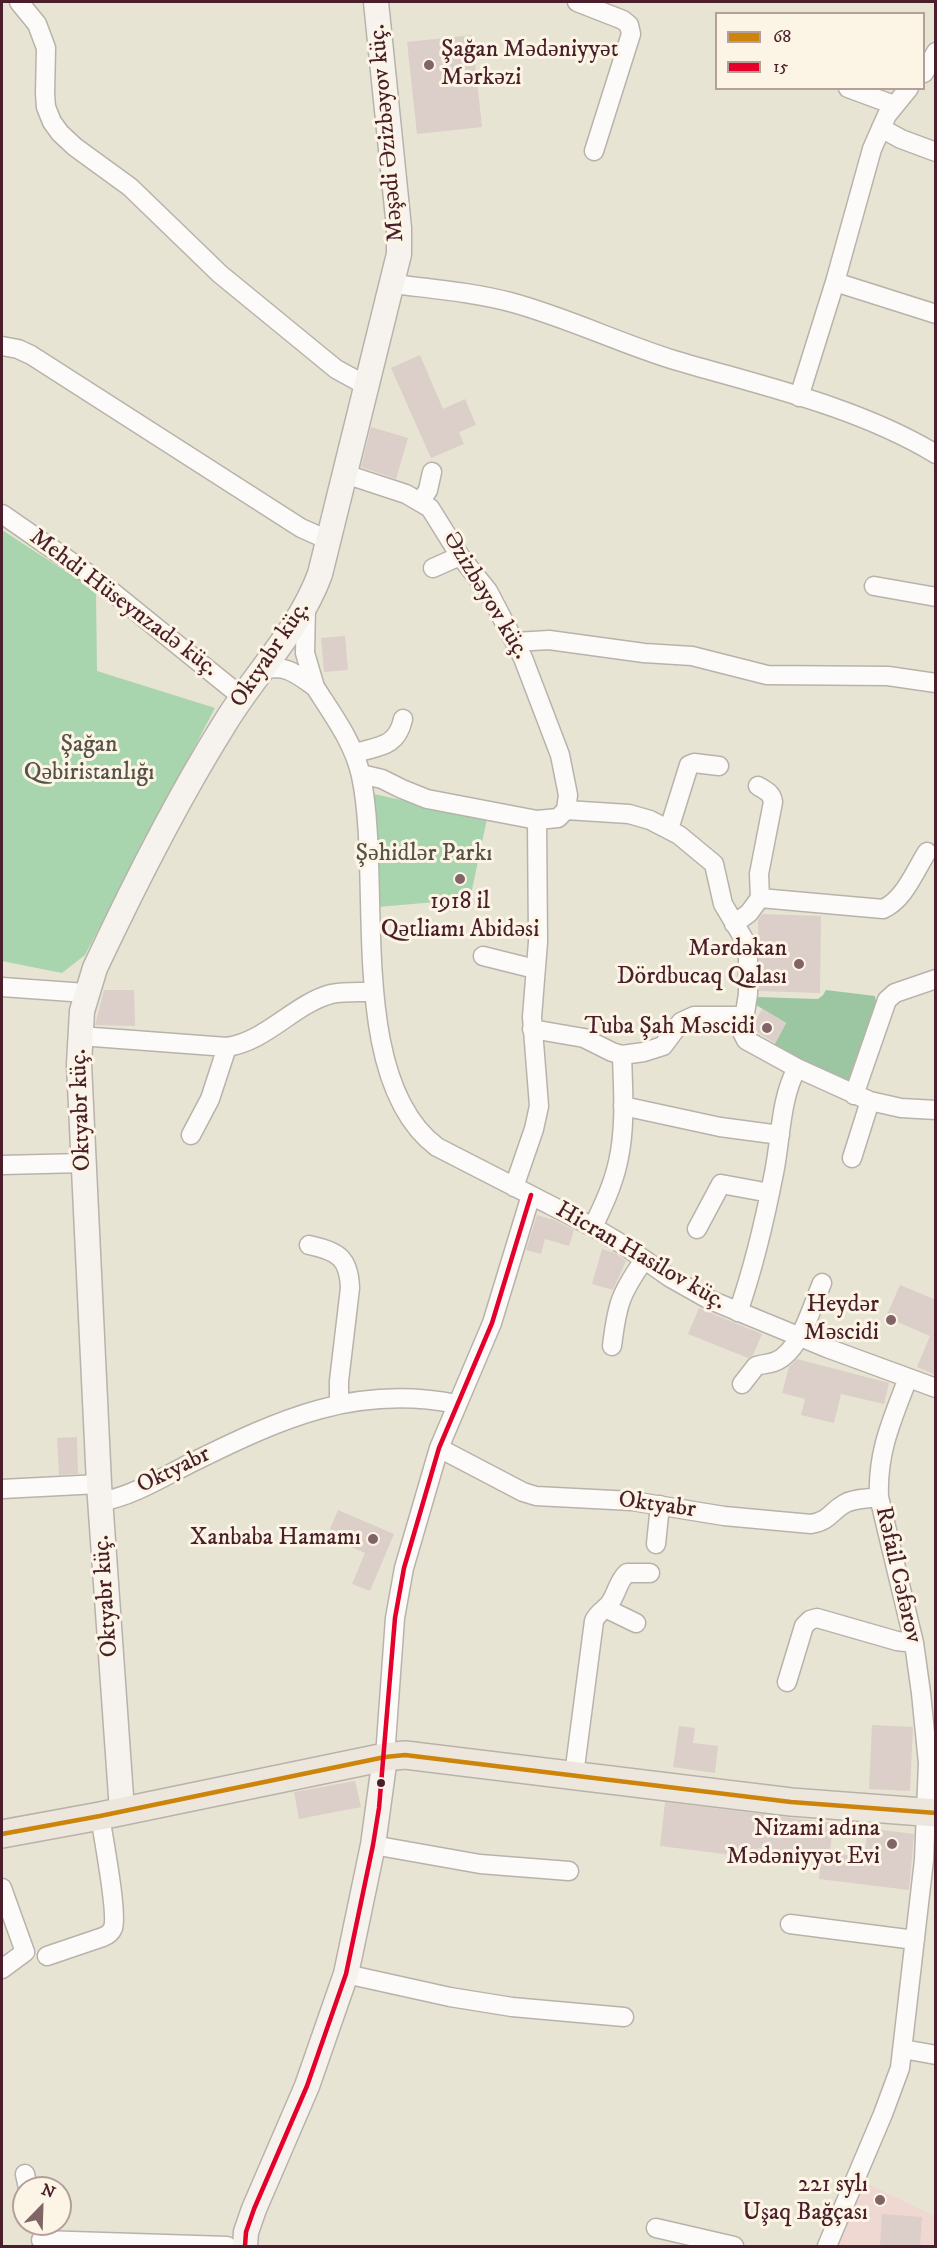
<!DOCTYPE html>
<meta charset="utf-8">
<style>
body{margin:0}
#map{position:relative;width:937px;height:2248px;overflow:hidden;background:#e8e4d4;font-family:"IM FELL DW Pica",serif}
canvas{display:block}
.frame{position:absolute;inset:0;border:3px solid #4a1f2b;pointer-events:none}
.legend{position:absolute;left:715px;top:12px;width:210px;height:78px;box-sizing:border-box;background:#fcf5e5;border:2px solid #b59f9b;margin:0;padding:8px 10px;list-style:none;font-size:18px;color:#4a1f2b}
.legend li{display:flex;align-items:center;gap:12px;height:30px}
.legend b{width:30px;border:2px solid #b59f9b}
.north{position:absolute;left:12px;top:2176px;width:60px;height:60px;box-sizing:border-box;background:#fcf5e5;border:2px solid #b59f9b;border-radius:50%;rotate:23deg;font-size:16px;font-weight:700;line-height:24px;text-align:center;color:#4a1f2b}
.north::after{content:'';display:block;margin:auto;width:21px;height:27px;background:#816466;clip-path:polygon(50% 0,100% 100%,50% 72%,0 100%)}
</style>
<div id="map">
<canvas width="937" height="2248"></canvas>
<div class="frame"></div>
<ul class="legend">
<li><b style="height:8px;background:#cc840b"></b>68</li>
<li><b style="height:8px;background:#e4002b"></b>15</li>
</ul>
<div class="north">N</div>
</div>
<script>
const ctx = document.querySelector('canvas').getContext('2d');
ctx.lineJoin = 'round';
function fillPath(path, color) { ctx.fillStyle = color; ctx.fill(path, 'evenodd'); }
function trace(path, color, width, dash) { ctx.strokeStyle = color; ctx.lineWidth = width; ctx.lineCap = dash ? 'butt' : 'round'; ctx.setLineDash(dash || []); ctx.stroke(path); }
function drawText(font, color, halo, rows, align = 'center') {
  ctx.font = font + ' "IM FELL DW Pica",serif'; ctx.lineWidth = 6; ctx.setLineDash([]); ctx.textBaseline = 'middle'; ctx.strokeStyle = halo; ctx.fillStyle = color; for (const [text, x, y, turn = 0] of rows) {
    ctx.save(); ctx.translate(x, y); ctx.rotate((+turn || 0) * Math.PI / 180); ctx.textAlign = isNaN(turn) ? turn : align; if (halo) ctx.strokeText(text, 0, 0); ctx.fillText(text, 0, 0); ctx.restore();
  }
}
fillPath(new Path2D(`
 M866 2183 935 2216V2246H838Z`), '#f0d8d2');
fillPath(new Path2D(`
 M2 530 96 591 97 671 215 708 85 955 62 973 2 961Z
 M374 794 487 819 470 899 378 907Z`), '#a8d5ad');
fillPath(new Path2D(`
 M826 990 875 996 877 1008 851 1085 772 1049 786 1023 756 1005 757 997 818 999 823 995Z`), '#9cc6a1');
fillPath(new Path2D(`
 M472 35 482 127 417 134 407 42Z
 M420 355 443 409 465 399 476 425 459 432 464 444 431 458 391 368Z
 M371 427 408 438 396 479 361 467Z
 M345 636 348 670 324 672 321 638Z
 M762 914 821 916 820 993 759 991 758 920Z
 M104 990H134L135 1026 95 1025Z
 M762 1009 786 1023 775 1043 754 1030 755 1022Z
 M537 1215 554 1220 574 1230 569 1246 545 1239 541 1254 526 1250Z
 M602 1249 615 1253 626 1261 613 1290 592 1284Z
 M900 1285 936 1300V1375L917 1367 930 1336 886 1317Z
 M699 1308 762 1334 753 1355 748 1358 688 1334Z
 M797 1359 889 1383 884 1404 841 1394 834 1423 801 1415 805 1399 782 1393 789 1367Z
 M77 1437 78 1474 59 1475 57 1438Z
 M338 1510 394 1534 370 1591 352 1584 365 1553 327 1536Z
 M872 1725 913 1727 910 1791 869 1789Z
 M679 1726 695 1728 693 1743 718 1746 715 1773 673 1767Z
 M355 1781 361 1807 299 1819 294 1792Z
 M665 1802 833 1823 830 1853 864 1857 868 1828 914 1834 909 1890 819 1879 821 1858 796 1855 797 1853 758 1848 756 1858 660 1846Z
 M882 2214 922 2217 920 2247H880Z`), '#dccec8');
const street = new Path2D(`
 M19 2 37 24 46 48 45 94 46 107 52 122 60 133 75 147 130 187 220 274 336 369 367 386
 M577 2 623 20 629 25 631 34 594 151
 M924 73 936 52
 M848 88 894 105
 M881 128 901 139 936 152
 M835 282 936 314
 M393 284C432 289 472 292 510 302 566 317 619 343 674 360 762 386 856 406 936 454
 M2 346 18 349 31 355 301 528 328 540
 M799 397 835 282 872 149 887 115 909 88
 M345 474 406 494 430 508 460 556 488 591 523 658 560 755 568 795 566 810
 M421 501 428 490 432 472
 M2 514 100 582 242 697
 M433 568 460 556
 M874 586 936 597
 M515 642 549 640 644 653 692 656 767 675 888 676 936 683
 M263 670C287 664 296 674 315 687L305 653 306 606
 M315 687C333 715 354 743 361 776 383 878 345 1078 437 1147L593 1227 625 1246 669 1277 708 1299 827 1348 936 1388
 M355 753C379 746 397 747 403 719
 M361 774 382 779 402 789 427 799 537 820 558 818 566 810 629 814 650 820 679 835 714 864 723 904 745 941 748 950V994L742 1032 746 1040 797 1068 870 1101 901 1108 936 1110
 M669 829 689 765 694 763 719 766
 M760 898 883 909C904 900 915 871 927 852
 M734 924 749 913 760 898 759 874 773 802C772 793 765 790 758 786
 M483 956 535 969
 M2 987 86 993
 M532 1029 584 1038 612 1052 622 1055 644 1052 663 1046 681 1022 694 1016H745
 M80 1036 227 1047C267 1041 294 1004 331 994 345 991 359 992 373 992
 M854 1095 887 1000 895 993 936 979
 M623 1106 720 1127 780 1135
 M191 1135 210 1099 227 1047
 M852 1158 870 1101
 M2 1165 83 1163
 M514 1187 534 1129 539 1106 532 1017 538 942 537 820
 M593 1227C603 1206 613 1185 618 1162 626 1127 623 1090 622 1055
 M697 1229 721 1184 770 1193
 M309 1245C338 1251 349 1258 350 1288L339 1381V1403
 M738 1312C754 1267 765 1219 774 1173 781 1139 780 1099 797 1068
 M612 1346C617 1305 620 1294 644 1260
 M742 1384 756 1366C762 1364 768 1364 774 1362 800 1353 812 1306 822 1283
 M439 1448 523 1492 536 1496 632 1501 724 1516 811 1524C831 1520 830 1512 844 1504 854 1498 868 1499 879 1497
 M2 1489 99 1484
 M100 1502C133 1496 163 1477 193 1462 280 1419 356 1384 456 1404
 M656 1544 660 1505
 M605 1608 636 1623
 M787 1682 804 1626 810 1620 817 1618 897 1641 914 1643
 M385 1757 395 1618 404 1568 439 1448 492 1323 531 1195
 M574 1775 594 1621C598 1612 605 1610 610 1603 617 1593 618 1581 627 1573H650
 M373 1845 480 1864 569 1871
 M2 1888 25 1952 2 1969
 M790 1924 915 1940
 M47 1956 103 1937C108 1935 111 1933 113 1928 118 1913 103 1836 100 1816
 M346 1974 450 1997 512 2007 624 2017
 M903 2049 936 2055
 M25 2174 28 2188
 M656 2228 734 2246
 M41 2240 227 2246
 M827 2246 883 2114 900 2068 924 1860 928 1763 921 1693 914 1643 879 1497C877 1452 892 1420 908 1378`);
const secondary = new Path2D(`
 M122 1811 99 1484 79 1064 82 1011 95 968C134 885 176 801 225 723 256 672 299 631 320 574L399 254V228L376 2
 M245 2246 246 2232 254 2209 307 2086 346 1974 373 1845 385 1757`);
const primary = new Path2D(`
 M2 1834 100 1816 385 1757 405 1755 791 1802 936 1813`);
trace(street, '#b9b2aa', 21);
trace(secondary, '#b9b2aa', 27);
trace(primary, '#b9b2aa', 30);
trace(street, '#fcfbf9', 18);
trace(secondary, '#f6f2ee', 24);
trace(primary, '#ede6dc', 27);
trace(new Path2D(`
 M2 1834 100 1816 385 1757 405 1755 791 1802 936 1813`), '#cc840b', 4.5);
trace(new Path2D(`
 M245 2246 246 2232 254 2209 307 2086 346 1974 373 1845 379 1808 395 1618 404 1568 439 1448 492 1323 531 1195`), '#e4002b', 4.5);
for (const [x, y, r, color] of [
 [429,65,6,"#816466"],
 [460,879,6,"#816466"],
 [799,964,6,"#816466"],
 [767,1028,6,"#816466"],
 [891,1320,6,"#816466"],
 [373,1539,6,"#816466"],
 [381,1783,5,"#4a1f2b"],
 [892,1844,6,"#816466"],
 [880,2200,6,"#816466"]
]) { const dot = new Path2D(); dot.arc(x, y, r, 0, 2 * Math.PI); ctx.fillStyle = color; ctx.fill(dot); trace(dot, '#fcf5e5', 2); }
drawText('24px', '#4a1f2b', '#fcf5e5', [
 ["Şağan Mədəniyyət",441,51,"left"],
 ["Mərkəzi",441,79,"left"],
 ["1918 il",460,903,"center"],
 ["Qətliamı Abidəsi",460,931,"center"],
 ["Mərdəkan",787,950],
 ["Dördbucaq Qalası",787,978],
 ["Tuba Şah Məscidi",755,1028],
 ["Heydər",879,1306],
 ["Məscidi",879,1334],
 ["Xanbaba Hamamı",361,1539],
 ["Nizami adına",880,1830],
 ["Mədəniyyət Evi",880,1858],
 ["221 sylı",868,2186],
 ["Uşaq Bağçası",868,2214]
], 'right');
drawText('24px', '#4a1f2b', '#fcf5e5', [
 ["Məşədi Əzizbəyov küç.",388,133,-95],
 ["Əzizbəyov küç.",485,596,59],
 ["Mehdi Hüseynzadə küç.",123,604,37],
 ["Oktyabr küç.",271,655,-56],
 ["Oktyabr küç.",82,1110,-92],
 ["Hicran Hasilov küç.",640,1257,30],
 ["Oktyabr",174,1471,-26],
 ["Oktyabr",657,1506,8],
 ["Rəfail Cəfərov",897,1575,77],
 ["Oktyabr küç.",107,1596,-94]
]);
drawText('24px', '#565248', '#fcf5e5', [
 ["Şağan",89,746],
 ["Qəbiristanlığı",89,774],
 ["Şəhidlər Parkı",424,855]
]);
</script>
